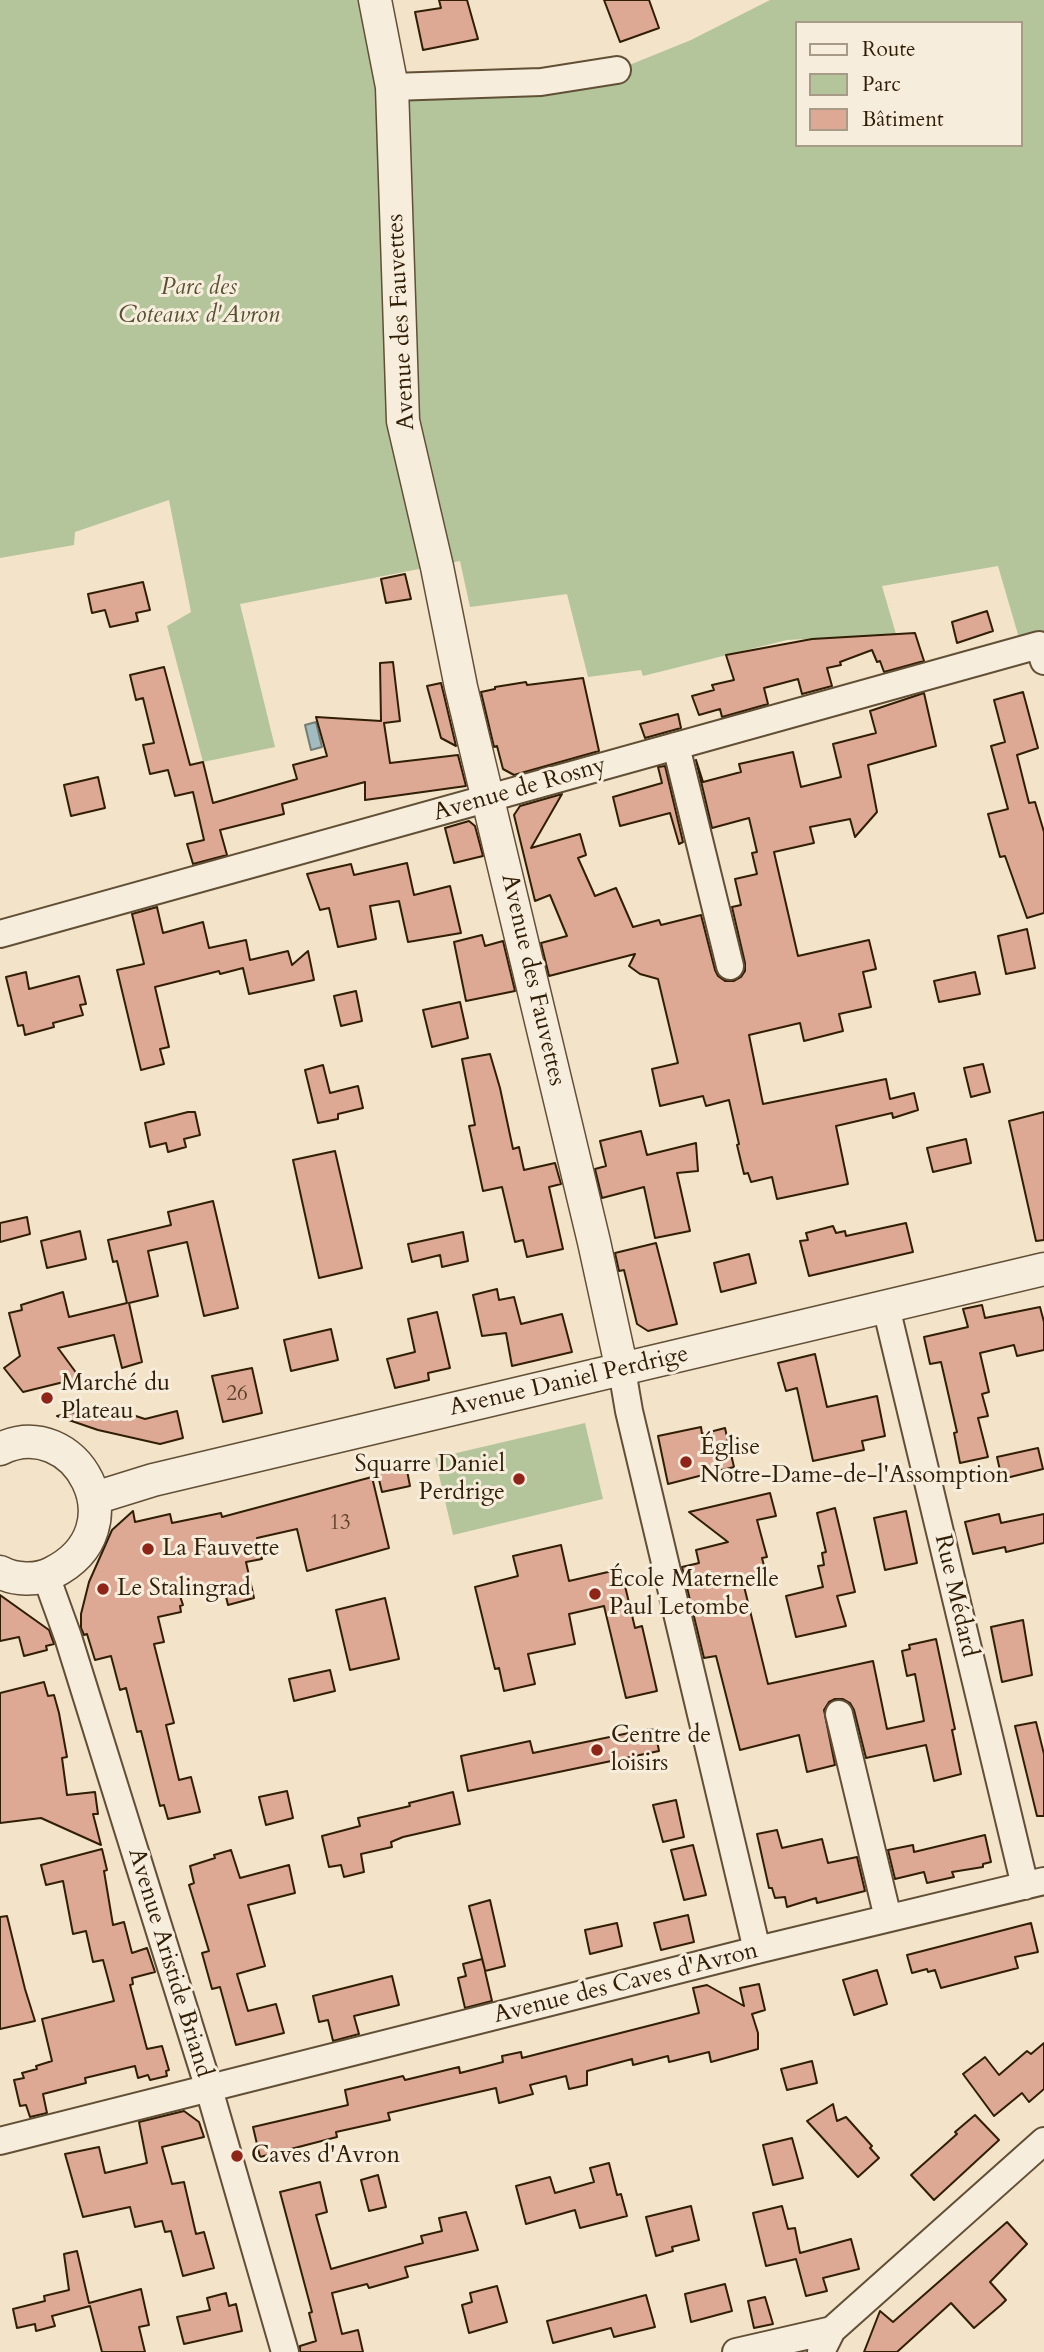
<!DOCTYPE html>
<meta charset="utf-8">
<style>
body{margin:0}
#map{position:relative;width:1044px;height:2352px;overflow:hidden;background:#f3e3c9;font-family:Cardo,serif}
canvas{display:block}
.legend{position:absolute;left:795px;top:21px;width:228px;height:126px;box-sizing:border-box;background:#f7eddc;border:2px solid #a79a86;margin:0;padding:9px 12px;list-style:none;font-size:21px;color:#301e05}
.legend li{display:flex;align-items:center;gap:14px;height:35px}
.legend b{width:35px;border:2px solid #a79a86}
</style>
<div id="map">
<canvas width="1044" height="2352"></canvas>
<ul class="legend">
<li><b style="height:9px;background:#f7eddc"></b>Route</li>
<li><b style="height:19px;background:#b4c59b"></b>Parc</li>
<li><b style="height:19px;background:#dda995"></b>Bâtiment</li>
</ul>
</div>
<script>
const ctx = document.querySelector('canvas').getContext('2d');
ctx.lineJoin = 'round';
function fillPath(path, color) { ctx.fillStyle = color; ctx.fill(path, 'evenodd'); }
function trace(path, color, width, dash) { ctx.strokeStyle = color; ctx.lineWidth = width; ctx.lineCap = dash ? 'butt' : 'round'; ctx.setLineDash(dash || []); ctx.stroke(path); }
function drawText(font, color, halo, rows, align = 'center') {
  ctx.font = font + ' Cardo,serif'; ctx.lineWidth = 6; ctx.setLineDash([]); ctx.textBaseline = 'middle'; ctx.strokeStyle = halo; ctx.fillStyle = color; for (const [text, x, y, turn = 0] of rows) {
    ctx.save(); ctx.translate(x, y); ctx.rotate((+turn || 0) * Math.PI / 180); ctx.textAlign = isNaN(turn) ? turn : align; if (halo) ctx.strokeText(text, 0, 0); ctx.fillText(text, 0, 0); ctx.restore();
  }
}
fillPath(new Path2D(`
 M0 0H375L392 87 617 70 691 40 770 0H1044V631L1019 638 998 566 882 586 896 634 787 640 643 676 641 670 588 677 567 594 470 607 460 561 240 604 275 747 203 762 167 626 191 612 169 500 75 532 74 545 0 558ZM797 23H1021V145H797Z
 M585 1423 603 1499 453 1535 435 1458Z`), '#b4c59b');
const water = new Path2D(`
 M316 722 322 747 311 750 305 725Z`);
fillPath(water, '#a1bbc1');
trace(water, '#747c76', 2);
const building = new Path2D(`
 M439 0H467L478 39 423 50 415 12 441 8Z
 M604 0H649L659 28 620 42Z
 M405 574 411 599 386 603 381 579Z
 M143 582 150 610 136 613 138 621 110 627 105 610 92 613 88 594Z
 M987 611 993 631 957 643 952 622Z
 M915 633 924 661 884 672 880 661 877 662 872 650 840 662 841 665 827 668 832 686 802 694 798 679 764 688 768 704 722 717 720 709 699 715 692 696 714 690 712 685 734 680 726 655 812 639Z
 M393 662 400 721 384 723 390 763 458 755 466 786 365 800V782L282 804 284 814 220 830 227 855 193 864 187 844 204 840 193 792 175 796 168 770 150 774 143 745 154 743 143 698 136 700 130 675 164 667 190 765 203 762 213 803 297 779 293 765 327 756 316 717 381 721 380 663Z
 M583 678 599 751 514 775 503 769 497 746 494 747 481 692 495 689V687L526 682 527 685Z
 M441 683 443 691 456 746 441 738 427 686Z
 M1023 692 1038 748 1017 755 1029 803 1035 802 1044 832V913L1027 918 1005 856 1000 857 988 814 1008 809 991 746 1005 742 994 700Z
 M924 693 936 746 868 765 877 812 855 837 850 819 810 827 814 843 774 852 798 956 869 940 876 969 863 972 871 1007 839 1014 843 1031 804 1041 800 1023 749 1035 763 1104 886 1079 890 1099 914 1093 918 1110 893 1118 892 1113 836 1126 848 1184 777 1199 772 1177 751 1182 748 1173 744 1174 737 1145 739 1144 729 1100 706 1106 703 1096 660 1106 652 1069 678 1063 658 979 640 974 629 966 635 954 549 976 541 943 567 936 550 895 535 901 514 815 520 806 562 794 531 848 580 834 586 855 578 858 595 896 616 888 633 927 659 920 661 925 701 915 715 970 718 976 725 981H734L741 977 745 971V963L732 907 741 905 735 879 757 874 752 853 757 852 749 818 712 828 696 760 703 782 741 772 739 764 793 752 801 787 841 777 833 744 876 733 870 711Z
 M678 714 681 728 645 738 640 724Z
 M665 766 683 842 679 844 670 813 620 826 613 797 662 783 658 767Z
 M98 777 105 808 71 816 64 785Z
 M469 821 475 826 483 856 454 863 445 828Z
 M407 863 414 895 450 886 461 933 408 942 399 901 370 906 376 939 338 947 329 908 320 910 307 874 351 864 354 875Z
 M157 907 163 933 203 922 209 948 246 940 250 960 288 951 292 965 308 951 314 980 249 994 243 968 220 974 219 971 155 987 169 1047 160 1049 164 1064 141 1070 117 970 144 964 132 914Z
 M1027 929 1035 968 1006 974 998 936Z
 M482 935 485 946 503 941 515 991 466 1001 454 942Z
 M26 972 29 989 79 976 86 1004 80 1005 83 1015 53 1023 54 1027 25 1035 23 1025 18 1026 6 977Z
 M975 972 980 994 939 1002 934 981Z
 M356 991 362 1021 341 1026 334 996Z
 M460 1002 468 1038 432 1047 423 1010Z
 M490 1054 500 1088 513 1149 519 1147 524 1170 555 1163 561 1184 549 1187 563 1249 527 1257 523 1240 515 1242 502 1187 483 1191 469 1126 475 1125 462 1059Z
 M983 1064 990 1092 971 1097 964 1068Z
 M323 1065 330 1093 358 1086 363 1108 338 1114V1119L318 1123 305 1070Z
 M188 1112H195L200 1135 184 1139 186 1147 168 1152 166 1143 150 1147 145 1123Z
 M1044 1112V1240L1036 1241 1009 1121Z
 M641 1131 647 1155 696 1143 698 1171 677 1173 690 1231 655 1238 644 1187 602 1198 595 1169 606 1166 600 1141Z
 M966 1139 971 1163 933 1172 927 1148Z
 M335 1151 362 1268 319 1278 293 1160Z
 M213 1201 238 1308 204 1316 187 1242 148 1251 158 1296 129 1303 142 1362 122 1368 114 1335 58 1348 80 1378 23 1392 4 1368 20 1356 9 1313 22 1310 21 1305 63 1292 69 1317 127 1303 117 1261 113 1262 108 1240 171 1225 168 1212Z
 M27 1217 30 1234 0 1242V1223Z
 M906 1223 913 1252 809 1276 800 1241 808 1240 806 1233 833 1226 836 1233 845 1231 846 1236Z
 M80 1231 86 1259 47 1268 41 1241Z
 M463 1232 468 1261 442 1267 440 1255 412 1262 408 1244Z
 M656 1243 677 1324 648 1331 637 1324 624 1270 619 1271 615 1253Z
 M749 1254 756 1283 721 1292 714 1263Z
 M497 1289 499 1300 514 1297 521 1324 562 1314 572 1352 512 1366 506 1333 482 1336 473 1295Z
 M982 1305 985 1318 1040 1307 1044 1322V1350L1017 1356 1014 1345 980 1353 989 1392 982 1394 988 1416 978 1418 988 1457 960 1463 954 1433 957 1432 941 1362 930 1364 924 1337 968 1327 963 1309Z
 M437 1312 450 1368 428 1373 429 1380 395 1388 387 1359 415 1352 408 1319Z
 M331 1329 338 1360 291 1371 284 1340Z
 M815 1354 827 1407 877 1396 885 1436 862 1441 864 1450 813 1461 797 1388 786 1391 778 1363Z
 M252 1368 262 1413 223 1422 212 1376Z
 M105 1406 145 1419 177 1411 183 1438 160 1444 98 1430 57 1416Z
 M701 1427 702 1434 725 1428 734 1467 668 1484 658 1436Z
 M1038 1448 1043 1469 1002 1479 997 1457Z
 M405 1460 410 1486 382 1492 376 1467Z
 M372 1477 389 1548 307 1571 297 1529 257 1538 262 1559 246 1562 254 1598 228 1605 223 1584 180 1596 183 1605 180 1606 181 1612 158 1617 164 1642 154 1644 174 1723 166 1725 179 1780 191 1777 200 1812 168 1819 164 1805 160 1806 141 1731 137 1732 126 1688 120 1690 111 1656 95 1660 87 1634 84 1635 81 1628V1614L89 1582 112 1530 133 1511 135 1522 170 1514 172 1523 221 1513 222 1517Z
 M770 1493 776 1516 757 1520 767 1557 762 1558 766 1573 742 1578 768 1684 873 1661 887 1729 924 1721 915 1674 907 1676 902 1651 910 1649 909 1645 936 1639 955 1729 952 1730 961 1774 934 1781 926 1745 866 1758 854 1710 850 1703 843 1699H835L829 1702 824 1710 835 1765 807 1772 799 1735 740 1750 716 1656 704 1658 682 1567 699 1563 696 1550 728 1542 689 1512Z
 M835 1508 855 1592 837 1596 846 1626 796 1637 786 1596 823 1587 818 1566 824 1565 822 1553 826 1552 817 1513Z
 M906 1511 917 1563 885 1570 874 1518Z
 M999 1514 1001 1523 1044 1514V1543L1006 1552 1005 1547 973 1554 965 1522Z
 M561 1545 569 1581 621 1569 635 1628 642 1626 657 1691 626 1698 604 1606 569 1614 575 1644 528 1654 535 1684 504 1691 499 1668 495 1669 475 1587 518 1576 513 1556Z
 M0 1595 49 1630 54 1644 46 1646 47 1650 24 1656 19 1637 0 1641Z
 M385 1598 399 1659 350 1670 336 1610Z
 M1023 1620 1032 1675 1002 1682 991 1627Z
 M330 1670 335 1691 294 1701 289 1679Z
 M44 1682 48 1696 54 1695 59 1713 67 1757 62 1758 67 1795 95 1792 98 1814H93L101 1845 41 1818 0 1823V1693Z
 M1036 1722 1044 1754V1816H1037L1015 1726Z
 M648 1729 655 1730 659 1751 468 1791 461 1756 530 1741 533 1753Z
 M287 1791 293 1818 266 1825 259 1797Z
 M453 1792 460 1824 403 1837 391 1842 392 1847 361 1854 364 1872 344 1877 341 1865 329 1867 322 1836 360 1826 358 1818 410 1806 409 1803Z
 M676 1800 684 1837 663 1842 653 1805Z
 M777 1830 782 1848 822 1839 828 1863 857 1857 865 1891 817 1903 816 1898 787 1907 785 1897 775 1898 772 1888H769L757 1834Z
 M985 1835 991 1862 983 1864V1867L952 1872 954 1877 927 1883 924 1872 895 1879 888 1850 913 1845 914 1852Z
 M693 1845 706 1895 684 1900 671 1850Z
 M102 1849 107 1870 104 1871 113 1925 124 1922 132 1953 147 1948 155 1972 132 1978 133 1984 130 1985 147 2049 162 2046 169 2070 166 2071 167 2076 150 2080 148 2075 138 2078 135 2066 85 2078 86 2083 43 2094 47 2113 30 2117 26 2105 20 2106 14 2080 24 2078 22 2073 37 2069 36 2066 52 2061 42 2019 114 2001 103 1960 93 1962 86 1931 73 1934 63 1881 46 1885 41 1865Z
 M231 1850 240 1878 289 1865 295 1893 248 1905 265 1966 237 1974 248 2011 276 2004 284 2033 236 2045 220 1987 212 1989 202 1953 209 1951 189 1885 194 1883 190 1866 215 1858 214 1855Z
 M490 1900 505 1966 485 1971 492 2001 465 2008 458 1978 466 1976 463 1964 482 1959 485 1970 469 1906Z
 M688 1915 694 1942 661 1950 654 1923Z
 M7 1916 25 1989 35 2021 0 2029V1917Z
 M617 1923 622 1946 590 1954 585 1930Z
 M1031 1923 1038 1952 1015 1957 1018 1968 941 1988 935 1970 928 1972 927 1969 912 1973 907 1955Z
 M877 1970 887 2004 854 2015 843 1980Z
 M392 1976 399 2005 354 2016 359 2034 333 2041 328 2020 319 2022 313 1996Z
 M759 1984 765 2010 752 2014 758 2033V2049L711 2062 709 2052 669 2062 668 2056 633 2065 632 2059 587 2071V2085L569 2089 566 2076 530 2085 533 2094 499 2103 496 2088 388 2113 390 2120 336 2132 337 2137 260 2157 253 2127 348 2105 345 2090 403 2076 405 2080 459 2067 460 2073 503 2062 502 2056 521 2052 522 2058 699 2013 693 1988 707 1985 744 2006 740 1988Z
 M1044 2043V2089L1029 2102 1022 2093 994 2116 963 2074 985 2057 999 2075 1027 2051 1031 2054Z
 M812 2061 817 2083 787 2090 781 2069Z
 M833 2104 837 2121 846 2117 872 2146 870 2148 879 2158 858 2177 807 2121Z
 M184 2111 199 2122 204 2137 162 2147 172 2184 184 2182 196 2234 204 2232 214 2268 183 2276 171 2231 165 2232 162 2221 135 2227 130 2207 83 2217 65 2154 99 2147 105 2173 147 2163 139 2122Z
 M975 2115 999 2140 934 2200 911 2175 957 2134 955 2132Z
 M792 2138 803 2178 773 2185 763 2145Z
 M609 2163 617 2195 621 2194 627 2216 580 2228 575 2210 526 2224 516 2186 550 2177 555 2193 594 2182 590 2168Z
 M378 2175 386 2207 369 2211 361 2180Z
 M320 2182 327 2212 316 2215 331 2269 423 2243 421 2236 442 2231 439 2218 466 2212 478 2250 405 2267 408 2277 369 2288 367 2284 332 2293 342 2334 358 2330 363 2352H300V2346L316 2341 309 2313 312 2312 280 2192Z
 M691 2206 699 2240 672 2247 673 2251 656 2256 646 2217Z
 M782 2206 788 2229 795 2228 800 2253 851 2239 859 2269 823 2278 827 2291 806 2296 796 2259 766 2266 753 2213Z
 M1007 2222 1027 2244 990 2282 1006 2300 1001 2305 974 2328 951 2303 897 2352H864L880 2311 893 2322Z
 M77 2251 89 2303 141 2289 149 2325 139 2327 145 2352H102L90 2306 52 2316 55 2326 36 2331 35 2324 17 2328 13 2309 45 2301 44 2296 69 2290 64 2254Z
 M725 2284 732 2311 691 2322 685 2294Z
 M497 2286 507 2322 469 2333 462 2305 472 2302 470 2293Z
 M226 2293 229 2306 236 2304 242 2331 184 2344 177 2317 210 2310 207 2298Z
 M646 2295 655 2327 614 2337 611 2328 553 2343 547 2321Z
 M765 2297 773 2324 754 2328 748 2301Z`);
fillPath(building, '#dda995');
trace(building, '#301e05', 2);
const minor = new Path2D(`
 M392 87 541 82 617 70
 M676 746 730 966
 M0 934 1039 645 1044 661
 M886 1307 1025 1886
 M622 1370 629 1411 757 1950
 M46 1576 68 1637 209 2089 285 2352
 M839 1714 888 1918
 M0 2141 757 1950 1044 1881
 M736 2352 832 2330
 M821 2352 832 2330 1044 2141`);
const tertiary = new Path2D(`
 M375 0 392 87 403 421 437 567 461 687 594 1242 622 1370
 M0 1449C75 1412 141 1529 52 1573 37 1581 14 1580 0 1572
 M95 1498 153 1480 1044 1269`);
trace(minor, '#614f36', 30);
trace(tertiary, '#614f36', 35);
trace(minor, '#f7eddc', 26);
trace(tertiary, '#f7eddc', 32);
for (const [x, y, r, color] of [
 [47,1398,7,"#8f2418"],
 [686,1462,7,"#8f2418"],
 [519,1479,7,"#8f2418"],
 [148,1549,7,"#8f2418"],
 [103,1589,7,"#8f2418"],
 [595,1594,7,"#8f2418"],
 [597,1750,7,"#8f2418"],
 [237,2156,7,"#8f2418"]
]) { const dot = new Path2D(); dot.arc(x, y, r, 0, 2 * Math.PI); ctx.fillStyle = color; ctx.fill(dot); trace(dot, '#f7eddc', 2.5); }
drawText('21px', '#5b4129', null, [
 ["26",237,1395],
 ["13",340,1524]
]);
drawText('italic 24px', '#585032', '#f7eddc', [
 ["Parc des",199,288],
 ["Coteaux d'Avron",199,316]
]);
drawText('24px', '#301e05', '#f7eddc', [
 ["Avenue des Fauvettes",402,322,-93],
 ["Avenue de Rosny",520,790,-16],
 ["Avenue des Fauvettes",532,980,77],
 ["Avenue Daniel Perdrige",569,1382,-13],
 ["Rue Médard",955,1596,77],
 ["Avenue Aristide Briand",169,1963,73],
 ["Avenue des Caves d'Avron",626,1984,-14]
]);
drawText('24px', '#301e05', '#f7eddc', [
 ["Marché du",61,1384],
 ["Plateau",61,1412],
 ["Église",700,1448],
 ["Notre-Dame-de-l'Assomption",700,1476],
 ["Squarre Daniel",505,1465,"right"],
 ["Perdrige",505,1493,"right"],
 ["La Fauvette",162,1549],
 ["École Maternelle",609,1580],
 ["Paul Letombe",609,1608],
 ["Le Stalingrad",117,1589],
 ["Centre de",611,1736],
 ["loisirs",611,1764],
 ["Caves d'Avron",251,2156]
], 'left');
</script>
